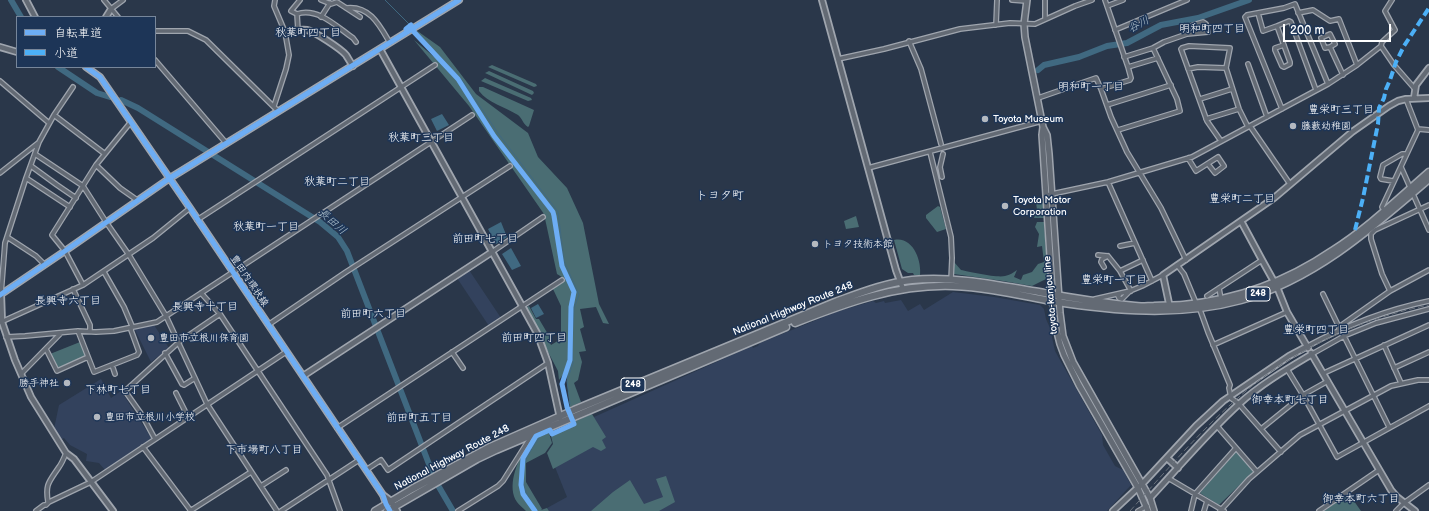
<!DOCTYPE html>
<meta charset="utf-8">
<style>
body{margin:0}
#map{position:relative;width:1429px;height:511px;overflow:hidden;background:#2a374a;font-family:"Balsamiq Sans","Klee One",sans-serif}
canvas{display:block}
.legend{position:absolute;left:16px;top:16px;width:140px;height:52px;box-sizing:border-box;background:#1d3557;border:1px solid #77869a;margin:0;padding:5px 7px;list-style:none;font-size:12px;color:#fff}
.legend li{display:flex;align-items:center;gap:8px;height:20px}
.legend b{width:20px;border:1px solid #77869a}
.scale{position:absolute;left:1283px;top:24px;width:108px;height:18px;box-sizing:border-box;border:2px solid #fff;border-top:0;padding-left:5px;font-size:12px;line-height:14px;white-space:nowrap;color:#fff;-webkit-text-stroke:3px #1d3557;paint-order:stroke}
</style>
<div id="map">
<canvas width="1429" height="511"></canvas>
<ul class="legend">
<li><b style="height:5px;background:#6dadf4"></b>自転車道</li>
<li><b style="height:5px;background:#4cb0f7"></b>小道</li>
</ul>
<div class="scale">200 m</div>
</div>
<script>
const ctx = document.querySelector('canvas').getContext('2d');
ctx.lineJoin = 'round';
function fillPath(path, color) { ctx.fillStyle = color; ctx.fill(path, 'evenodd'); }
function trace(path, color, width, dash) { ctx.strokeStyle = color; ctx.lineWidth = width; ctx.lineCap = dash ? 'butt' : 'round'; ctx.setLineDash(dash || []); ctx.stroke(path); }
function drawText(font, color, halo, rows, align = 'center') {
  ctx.font = font + ' "Balsamiq Sans","Klee One",sans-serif'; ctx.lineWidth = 3; ctx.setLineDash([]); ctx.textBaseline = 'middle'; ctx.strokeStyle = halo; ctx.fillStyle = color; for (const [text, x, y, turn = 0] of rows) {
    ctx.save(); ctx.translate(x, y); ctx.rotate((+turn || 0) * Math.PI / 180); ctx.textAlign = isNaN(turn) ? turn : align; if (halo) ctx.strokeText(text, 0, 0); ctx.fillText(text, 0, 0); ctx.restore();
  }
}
fillPath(new Path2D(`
 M469 270 501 318 489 326 457 278Z
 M953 292 994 297 1040 305 1044 309 1046 319 1050 328 1055 351 1102 435 1103 445 1115 466 1123 470 1131 485 1107 511H549L547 508 567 497 555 467 554 435 752 346 753 348 758 346 760 343 836 312 873 301 876 303 884 301 885 303 901 300 908 311 920 304 924 310Z
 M154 325 169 348 151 362 134 328Z
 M101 379 111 398 121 391 152 439 105 470 99 463 86 461 87 454 70 445 64 438 60 440 54 429 59 405Z`), '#33425d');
fillPath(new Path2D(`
 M416 30 440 47 476 94 528 133 538 157 567 188 583 223 599 304 609 324 603 323 596 307 580 309 584 327 580 329 586 351 579 352 582 362 578 380 574 383 581 402 570 407 567 381 568 359 565 372 559 380 558 371 525 308 529 306 536 319H539L552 341 550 343 551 345 561 339V306L553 289 565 279 557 274 544 214 469 106 414 40 446 67Z
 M492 65 536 84 537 86 534 87 488 67Z
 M489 71 533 91 534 93 532 95 485 73Z
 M485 78 531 98 532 100 528 101 481 81Z
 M479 87H483L534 110 529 126 528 127C523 124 522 118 518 115 505 107 488 103 479 91Z
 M1037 200 1042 201 1043 202 1044 218H1034L1037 210 1036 202Z
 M938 206 940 207 946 229 937 232 926 218V215Z
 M856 216 859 227 846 229 844 221Z
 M1037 222H1044L1048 278 1032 286 1003 281 954 274V262L961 270C970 272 997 278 1005 276 1010 275 1013 273 1017 270L1014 277 1021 280 1023 275 1032 272 1038 264 1044 262 1042 246 1037 247 1039 234 1035 227Z
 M894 240C913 236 922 261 920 276L914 275 913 273H908L902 269Z
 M80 342 86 355 85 357 58 369 57 368 50 354Z
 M592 414 606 437 602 440 606 448 601 451 593 447 553 469 547 453 553 444 550 432 554 430 557 433 576 421Z
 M547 430 544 435 549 433 552 443 545 453 526 463V482L542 509 541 510 547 508 549 511H526C523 508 519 505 517 502 507 488 516 462 526 449L530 450V451L532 449H527L532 439Z
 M1237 450 1254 471 1219 505 1200 493Z
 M666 476 675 502 659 511H591L613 492 630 480 644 504 663 497 656 479Z
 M1349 494 1361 511H1324Z`), '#4a6d73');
fillPath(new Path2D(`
 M442 114 449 125 437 131 431 119Z
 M501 222 507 237 496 244 488 229Z
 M511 248 521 266 512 270 502 254Z
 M538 304 544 314 536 318 531 308Z`), '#406981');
trace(new Path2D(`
 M385 0 409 24
 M417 32 462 80 498 133 558 212 564 261 579 295 574 308 572 344 573 363 567 381 570 404
 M538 511C516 484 519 465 539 438`), '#406981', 1);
trace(new Path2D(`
 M11 0 21 17
 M58 67 97 93 110 97
 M1038 70 1044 65 1079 57 1107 46 1127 43 1161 25 1198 18 1249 0
 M121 100 138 108 320 222 338 237 347 251 432 472
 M439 487 453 511`), '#406981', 6);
const minor = new Path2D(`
 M104 0 118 17
 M321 0 331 4 337 2 360 17
 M1012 0 1026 1
 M1105 0 1128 67 1131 78 1130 80 1101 89 1111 117 1127 152 1161 208 1186 260
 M1107 6 1123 0
 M346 8C370 5 380 26 390 43
 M111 9 123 0
 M1258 13 1263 31 1277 26 1290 62V64L1284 67 1282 66 1275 50V48L1284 45
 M1298 13 1313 10 1330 21 1339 19 1357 65
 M297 14C318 7 337 27 353 38L356 42
 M321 17 330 3
 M1045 19V0
 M996 25 997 0
 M1277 26 1289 21 1291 22 1316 90
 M298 30 297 14 291 11 300 0
 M1115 30 1187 0
 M155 31H188L206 40 278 111
 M909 41 921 69 941 144
 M1381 46 1382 42 1395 30 1385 11 1392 0
 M1330 47 1335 44 1330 34 1321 38 1325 48 1330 47 1343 75
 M1124 57 1153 48 1164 42 1187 34 1208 32 1206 24 1203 22 1193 25 1194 33
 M838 59 884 49 960 29 1010 23 1035 24 1075 6 1092 0
 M155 60 226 143
 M1248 64 1267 117
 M1128 67 1158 58
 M1188 69 1198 67 1226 68
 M0 81 49 123
 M1038 98 1096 78 1101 89
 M1200 99 1232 89
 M1107 105 1171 85
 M274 106 286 69 289 55 285 32 274 6 275 0
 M1282 109 1245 17 1247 15 1284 8 1295 4 1328 84
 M54 115 105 154
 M1206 119 1239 109
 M1250 126 1290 184
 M1418 129 1429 130
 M1118 130 1180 111 1177 99 1153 48
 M1221 141 1207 121 1181 49 1182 48 1189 46 1230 48 1226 68 1239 109 1248 127
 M930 152 951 237 952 258 951 280
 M35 154 83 186 106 222 129 255 166 316 207 404 277 511
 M1188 158 1196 171 1218 157 1224 166 1215 173 1208 164
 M96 165 120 188 137 200
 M31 166 57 185 76 198
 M1401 167 1429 230
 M868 168 1042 121
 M0 173 38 143
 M942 177 940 167 943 154
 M26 178 70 207
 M1393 181 1381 179 1380 177 1383 165 1402 154H1406
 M1108 182 1152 281
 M1047 195 1108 182 1192 157 1328 84 1357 65 1381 46 1394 65 1415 89
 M1384 210 1382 207 1418 130 1406 99
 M197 220 435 65
 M7 237 36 256 45 265
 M1120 246 1135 243
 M492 252 543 217
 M1098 255 1108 256 1120 271 1143 260
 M1177 265 1184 274 1196 303
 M1104 267 1101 262 1102 259 1108 256
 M1120 271 1131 291
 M83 285 65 251 52 235 96 165 130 123
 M1219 288 1221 299
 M73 289 90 325V331
 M1390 291 1382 274 1371 239V234L1375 230 1429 205
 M201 293 220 314 327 475 340 511
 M1 294 5 243 26 178 39 142 54 115 73 87
 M1120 294 1118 296 1119 298 1122 299 1129 292
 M1323 294 1339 327V329
 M1207 296 1262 260
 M1095 299 1130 291 1142 286 1163 275
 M1199 307 1208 332 1230 385 1229 388 1231 398 1239 404 1281 452
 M1 322 83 285 153 238 190 208
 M268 325 346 272 510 166
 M1339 327 1390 291 1429 270
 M78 331 94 372 137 355 139 352 131 330 132 326 124 307 104 272
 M1344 336 1389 427
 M6 337 25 336 78 331 96 332 114 331 157 322 472 115
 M1213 345 1287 312
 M1384 345 1401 383
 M1306 347C1345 326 1385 310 1429 301
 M46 349 57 371 88 357
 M452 352 463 368
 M165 353 182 384 184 385 195 378
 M1312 354 1344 336 1376 323 1429 309
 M112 365 115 374
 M1394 368 1429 352
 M1287 369 1303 395 1337 457 1429 406
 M1324 373 1429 325
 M21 374 61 333
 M176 393 188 417
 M1217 426 1257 472
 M337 428 562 280
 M1261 429 1303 395 1328 381
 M155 439 142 415 125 391 179 342 220 314
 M143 447 191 511
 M366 470 381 460 388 470 548 363
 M1168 478 1224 511
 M261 486 286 470
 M48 502C45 484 49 482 59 467 62 463 64 458 66 453
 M36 511 44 505H46L49 502 91 482 286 352
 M190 511 251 472
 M281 511 359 460
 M458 511 498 486 503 481 532 435
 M1138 511 1147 506
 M1191 511 1195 494 1236 448
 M1204 511 1207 501
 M1220 511 1249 479 1300 435 1391 386 1418 380H1429
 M1319 511 1379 470
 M1396 511 1404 503 1429 485`);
const tertiary = new Path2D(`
 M26 0 35 17
 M822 0 896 270 903 289
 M106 17 111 9
 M285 32C292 31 300 29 307 30 314 31 341 49 346 55 348 58 350 62 353 66
 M0 47 17 52
 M380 49 537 333 548 363 560 418
 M86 67 100 77 190 208 383 495 387 506
 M1414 98 1416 85 1429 68
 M1241 221 1262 260 1277 287 1287 312 1308 348
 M1 294 2 322 15 360 31 397 66 453 74 459 113 511
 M0 295 65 251 170 178 459 0
 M1170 308 1163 275 1274 198 1352 132 1389 106 1398 101 1406 99 1429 98
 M1311 353 1391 490 1397 497 1415 511
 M303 376 492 252
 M1167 458 1178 468
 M383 495 391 501 397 511
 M1150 498C1179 467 1207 433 1239 404 1261 384 1287 369 1312 354
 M1113 511 1145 481 1196 426 1223 401 1289 356 1306 347`);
const secondary = new Path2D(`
 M1027 0 1024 24 1025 37 1043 127 1047 135 1049 154 1060 313 1063 336 1073 362 1150 498 1154 511
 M1043 127 1042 135 1053 301 1055 324 1060 344 1064 355 1079 385 1138 488 1148 511`);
const trunk = new Path2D(`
 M795 323C846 303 897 284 953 286 986 287 1019 295 1051 301 1114 311 1179 317 1241 300 1315 279 1372 228 1429 179
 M375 511 412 489 490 447 574 410 835 302C860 293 885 283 912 280 955 276 997 285 1039 292 1071 298 1103 303 1135 306 1141 307 1148 306 1154 306 1164 305 1173 306 1183 305 1236 300 1288 281 1332 251 1367 229 1398 199 1429 172
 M387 511 477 459 496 450 786 327`);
trace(minor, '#9fa5ae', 6);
trace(tertiary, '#9fa5ae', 8);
trace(secondary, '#9fa5ae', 8);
trace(trunk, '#9fa5ae', 9);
trace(minor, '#636a74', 3.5);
trace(tertiary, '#636a74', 4.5);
trace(secondary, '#636a74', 5);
trace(trunk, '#636a74', 6);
trace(new Path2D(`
 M1130 511C1165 472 1200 431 1239 397 1292 350 1360 319 1429 305`), '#6a727c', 1, [6, 3]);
trace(new Path2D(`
 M1355 230 1363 198 1378 124 1379 108 1384 98 1386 89 1390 80 1396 62 1404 46 1429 8`), '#4cb0f7', 4, [8, 4]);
trace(new Path2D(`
 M406 29 411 25 414 31V32L458 79 494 136 553 212 554 216 562 266 574 292 571 307 570 360 562 384 567 407 574 424 552 434 550 430 536 436 523 458 521 485 523 494 535 511
 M86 67 100 77 190 208 383 495 386 504 390 511
 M0 295 65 251 170 178 459 0`), '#6dadf4', 5);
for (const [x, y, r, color] of [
 [985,119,4,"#b4b9c0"],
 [1293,126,4,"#b4b9c0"],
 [1005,206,4,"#b4b9c0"],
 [815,244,4,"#b4b9c0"],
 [151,338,4,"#b4b9c0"],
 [67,383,4,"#b4b9c0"],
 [97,417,4,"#b4b9c0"]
]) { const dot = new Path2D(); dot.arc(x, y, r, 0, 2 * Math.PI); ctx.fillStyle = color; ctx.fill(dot); trace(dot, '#1d3557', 1.5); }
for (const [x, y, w] of [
 [1258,294,24],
 [633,385,24]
]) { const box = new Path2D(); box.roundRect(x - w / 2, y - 7, w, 14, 3); ctx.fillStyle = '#1d3557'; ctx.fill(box); trace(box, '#fff', 1); }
drawText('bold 9px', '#fff', null, [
 ["248",1258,294],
 ["248",633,385]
]);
drawText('10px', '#fff', '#1d3557', [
 ["Toyota Museum",993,119],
 ["藤藪幼稚園",1301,126],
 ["Toyota Motor",1013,200],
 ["Corporation",1013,212],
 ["トヨタ技術本館",823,244],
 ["豊田市立根川保育園",159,338],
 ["勝手神社",59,383,"right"],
 ["豊田市立根川小学校",105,417]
], 'left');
drawText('10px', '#fff', '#1d3557', [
 ["豊田内環状線",249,281,56],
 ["toyota-kanjou line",1051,295,-95],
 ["National Highway Route 248",793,309,-22],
 ["National Highway Route 248",452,458,-28]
]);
drawText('italic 11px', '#b3c5cf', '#1d3557', [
 ["谷川",1139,25,-28],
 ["長田川",332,222,41]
]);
drawText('11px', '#fff', '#1d3557', [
 ["明和町四丁目",1212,29],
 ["秋葉町四丁目",308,33],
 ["明和町一丁目",1091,87],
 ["豊栄町三丁目",1341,110],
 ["秋葉町三丁目",421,138],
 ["秋葉町二丁目",337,182],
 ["豊栄町二丁目",1242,199],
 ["秋葉町一丁目",266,227],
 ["前田町七丁目",485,239],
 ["豊栄町一丁目",1114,280],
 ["長興寺六丁目",68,301],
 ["長興寺十丁目",205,307],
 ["前田町六丁目",373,314],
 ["豊栄町四丁目",1316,330],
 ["前田町四丁目",534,338],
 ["下林町七丁目",118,390],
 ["御幸本町七丁目",1290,400],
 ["前田町五丁目",419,418],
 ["下市場町八丁目",264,450],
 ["御幸本町六丁目",1361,499]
]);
drawText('12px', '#fff', '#1d3557', [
 ["トヨタ町",720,196]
]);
</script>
